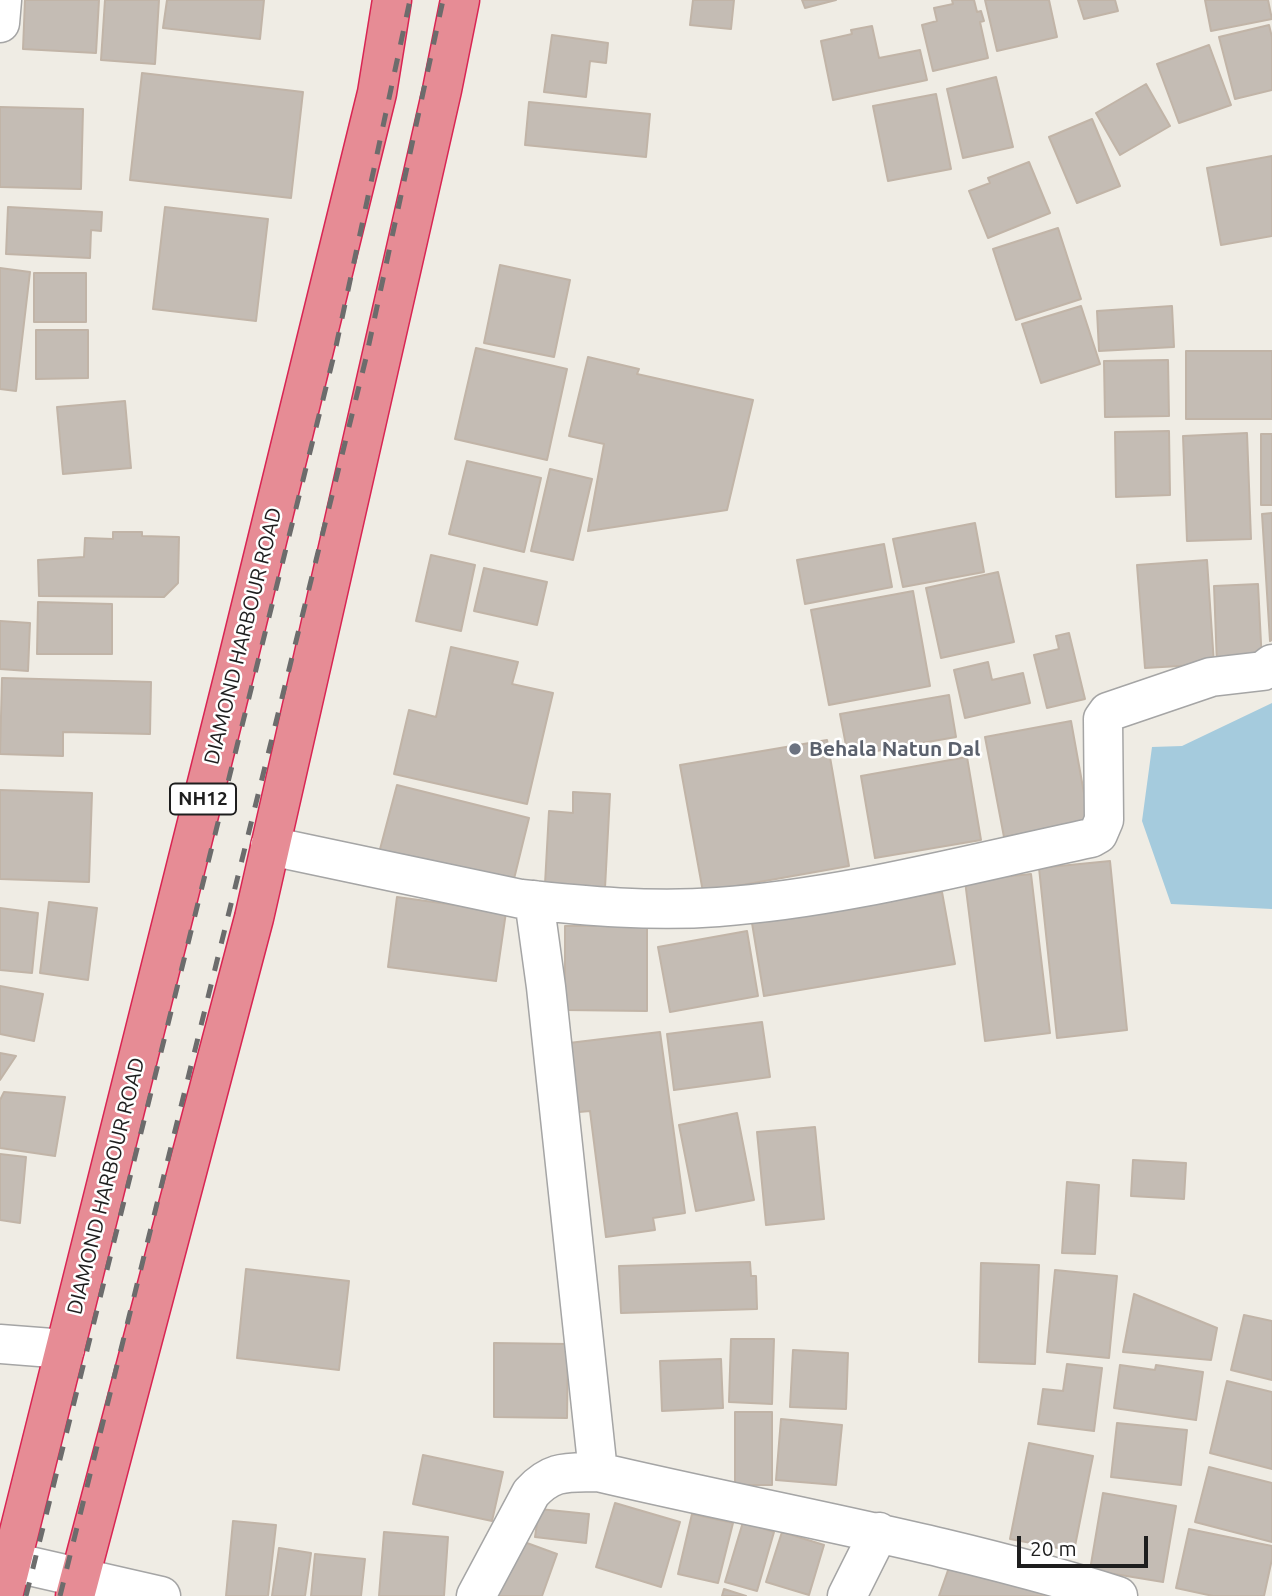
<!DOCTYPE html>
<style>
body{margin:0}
#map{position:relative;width:1272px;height:1596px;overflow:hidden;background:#efece4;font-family:Ubuntu,sans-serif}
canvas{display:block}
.scale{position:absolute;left:1017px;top:1536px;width:131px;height:32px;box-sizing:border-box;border:4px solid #1e1e1e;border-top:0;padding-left:9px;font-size:21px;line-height:24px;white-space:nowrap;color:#1e1e1e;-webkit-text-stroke:5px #fff;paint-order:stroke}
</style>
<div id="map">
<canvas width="1272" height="1596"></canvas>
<div class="scale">20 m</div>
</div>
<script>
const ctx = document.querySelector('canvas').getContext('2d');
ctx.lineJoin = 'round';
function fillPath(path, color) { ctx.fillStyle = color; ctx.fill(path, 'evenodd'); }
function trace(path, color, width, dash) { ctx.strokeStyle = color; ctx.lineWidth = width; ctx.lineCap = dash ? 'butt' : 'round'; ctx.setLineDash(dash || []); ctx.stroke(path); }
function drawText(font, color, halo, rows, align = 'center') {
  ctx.font = font + ' Ubuntu,sans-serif'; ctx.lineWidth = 5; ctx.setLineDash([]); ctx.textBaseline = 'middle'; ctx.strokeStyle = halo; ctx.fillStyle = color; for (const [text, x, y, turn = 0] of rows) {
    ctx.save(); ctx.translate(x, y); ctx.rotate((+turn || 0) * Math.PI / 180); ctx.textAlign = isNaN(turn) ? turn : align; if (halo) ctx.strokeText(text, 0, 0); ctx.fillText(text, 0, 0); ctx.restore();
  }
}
fillPath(new Path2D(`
 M1272 703V909L1171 904 1142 821 1152 747 1182 746Z`), '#a5cbdd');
const building = new Path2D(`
 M25 0H99L96 53 23 49Z
 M105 0H159L155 64 101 60Z
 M167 0H264L260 39 163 28Z
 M693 0H734L731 29 690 25Z
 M802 0H836L805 8Z
 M952 0H974L977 12 981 11 984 21 980 22 988 58 933 71 922 25 937 21 934 8 953 4Z
 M985 0H1049L1057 37 997 51Z
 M1078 0H1115L1118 11 1084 19Z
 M1205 0H1268L1272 19 1211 31Z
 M1269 25 1272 37V90L1235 99 1219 37Z
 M872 26 879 58 920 50 927 80 833 100 821 41 852 34 851 30Z
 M552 35 608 43 606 63 590 61 586 97 544 92Z
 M1209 45 1231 105 1179 123 1157 64Z
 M142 73 303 92 291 198 130 180Z
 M996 77 1013 147 963 158 947 89Z
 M1146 84 1170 126 1120 155 1096 113Z
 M936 94 951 169 888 181 873 106Z
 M529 102 650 114 646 157 525 145Z
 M0 107 83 109 81 189 0 187Z
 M1092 119 1120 186 1077 203 1049 137Z
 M1272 156V236L1221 245 1207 168Z
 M1029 162 1050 213 988 238 969 191 990 183 988 178Z
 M8 207 102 212 101 231 91 230 90 258 6 254Z
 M165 207 268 219 256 321 153 309Z
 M1058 228 1081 299 1016 320 993 249Z
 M500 265 570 280 554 357 484 343Z
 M0 268 30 272 16 391 0 389Z
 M34 273H86V322H34Z
 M1081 306 1100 364 1041 383 1022 324Z
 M1172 306 1174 347 1099 351 1097 311Z
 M36 330H88V378L36 379Z
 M476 348 567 369 547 460 455 439Z
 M1186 351H1272V419H1186Z
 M588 357 639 369 637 374 753 400 727 510 588 531 604 444 569 436Z
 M1168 360 1169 416 1105 417 1104 361Z
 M125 401 131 468 63 474 57 407Z
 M1169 431 1170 495 1116 497 1115 432Z
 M1247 433 1251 539 1187 541 1183 436Z
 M1261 434H1272V505H1261Z
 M467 461 541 478 524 552 449 534Z
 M550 469 592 479 573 560 531 551Z
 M1272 513V640L1270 641 1262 514Z
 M975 523 984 572 903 587 893 539Z
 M113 532H142V536L179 537 178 583 164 597 39 596 38 560 84 557 85 538 113 539Z
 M884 544 892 587 805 604 797 560Z
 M431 555 475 565 461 631 416 621Z
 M1207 560 1214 664 1145 668 1137 565Z
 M484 568 547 582 537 625 474 611Z
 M998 572 1014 642 941 658 926 588Z
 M1258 584 1262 663 1217 665 1214 586Z
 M913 591 930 686 829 705 811 610Z
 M38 602 112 604V654H37Z
 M0 621 30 623 28 671 0 669Z
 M1069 633 1085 699 1047 708 1034 655 1059 649 1056 636Z
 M451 647 518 662 512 684 553 693 527 804 394 774 409 710 436 717Z
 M988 662 992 680 1023 673 1030 703 965 718 954 670Z
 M2 678 151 682 150 734 63 732V756L0 754Z
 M949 695 956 737 848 756 840 714Z
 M1071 721 1089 821 1004 837 985 737Z
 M827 740 849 866 703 892 680 765Z
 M967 757 981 840 875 858 861 776Z
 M397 785 529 818 512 887 379 853Z
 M0 790 92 793 89 882 0 879Z
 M573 792 610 794 605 888 545 884 549 811 573 813Z
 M1110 861 1127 1030 1057 1038 1039 868Z
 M1031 874 1050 1033 985 1041 965 881Z
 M942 892 955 964 764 996 752 923Z
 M397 897 506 912 496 981 388 967Z
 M49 902 97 908 88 980 40 973Z
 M0 908 38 913 32 973 0 970Z
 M565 926H647V1011L565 1010Z
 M747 931 758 996 670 1012 658 947Z
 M0 986 43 994 34 1041 0 1034Z
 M762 1022 770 1077 674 1090 667 1034Z
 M660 1032 685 1213 653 1218 655 1230 606 1237 590 1111 579 1112 569 1043Z
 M0 1053 16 1056 0 1080Z
 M4 1092 65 1097 55 1156 0 1148V1100Z
 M737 1113 754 1200 696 1211 679 1125Z
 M815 1127 824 1219 766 1225 757 1132Z
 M0 1154 26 1157 20 1223 0 1220Z
 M1133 1160 1186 1163 1184 1199 1131 1196Z
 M1067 1182 1099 1185 1095 1254 1062 1253Z
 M750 1262 751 1276H756L757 1309 621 1313 619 1266Z
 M981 1263 1039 1265 1035 1364 979 1362Z
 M246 1269 349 1281 339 1370 237 1358Z
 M1055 1270 1117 1276 1109 1358 1047 1352Z
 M1134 1294 1217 1328 1211 1360 1123 1352Z
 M1244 1315 1272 1321V1380L1231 1370Z
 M731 1339H774L772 1404 729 1402Z
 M494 1343 568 1344 567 1418 494 1417Z
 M793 1350 848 1353 846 1409 790 1407Z
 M721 1359 723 1408 662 1411 660 1361Z
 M1067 1364 1102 1368 1094 1431 1038 1424 1043 1389 1063 1391Z
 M1120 1365 1155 1370 1156 1365 1203 1372 1196 1420 1114 1408Z
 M1227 1381 1272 1392V1469L1210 1453Z
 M735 1412H772V1485H735Z
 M781 1419 842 1425 836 1485 776 1480Z
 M1117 1423 1187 1430 1181 1485 1111 1477Z
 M1029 1443 1093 1456 1074 1551 1010 1539Z
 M423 1455 503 1472 492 1521 413 1504Z
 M1209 1467 1272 1483V1542L1195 1522Z
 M1103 1493 1176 1506 1163 1582 1090 1570Z
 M615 1503 680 1522 661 1587 596 1567Z
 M539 1509 589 1514 586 1543 535 1537Z
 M692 1514 733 1523 718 1583 678 1574Z
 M233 1521 276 1525 268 1596H226Z
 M743 1522 774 1532 757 1591 725 1582Z
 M1189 1529 1272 1546V1559L1264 1596H1213L1176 1588Z
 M384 1532 448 1537 444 1596H379Z
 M782 1532 824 1545 809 1595 766 1582Z
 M516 1539 557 1554 542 1596H495Z
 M279 1548 311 1553 305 1596H272Z
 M315 1554 365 1559 361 1596H311Z
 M953 1556 1056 1596H939Z
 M724 1589 746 1596H722Z`);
fillPath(building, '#c4bcb4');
trace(building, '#c1b4a7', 2);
const minor = new Path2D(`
 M0 23 2 0
 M270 846 521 899C586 906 652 912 718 907 843 898 968 864 1091 838L1098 834 1104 820 1103 719 1108 712 1211 677 1263 671 1272 664
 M534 900 546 987 598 1472
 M0 1344 65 1349
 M12 1562 161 1596
 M476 1596 531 1493C553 1469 568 1473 598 1472 772 1513 948 1542 1118 1596
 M847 1596 879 1532`);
const highway = new Path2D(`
 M3 1596 236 667 377 93 392 0
 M75 1596 254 918 442 90 460 0`);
trace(minor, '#a5a5a5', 41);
trace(highway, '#d92553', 41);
trace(minor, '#fff', 38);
trace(highway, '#e68c95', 38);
trace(new Path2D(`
 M26 1596 335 351 410 0
 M60 1596 366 358 443 0`), '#6c6c6c', 5, [14, 14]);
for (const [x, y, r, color] of [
 [795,749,7,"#6b7280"]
]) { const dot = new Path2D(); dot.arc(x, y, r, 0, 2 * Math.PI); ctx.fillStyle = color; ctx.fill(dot); trace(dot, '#fff', 2.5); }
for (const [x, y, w] of [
 [203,799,66]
]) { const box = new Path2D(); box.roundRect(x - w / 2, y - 15.5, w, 31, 5); ctx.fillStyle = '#fff'; ctx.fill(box); trace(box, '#1e1e1e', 2); }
drawText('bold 19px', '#1e1e1e', null, [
 ["NH12",203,799]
]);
drawText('21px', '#1e1e1e', '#fff', [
 ["DIAMOND HARBOUR ROAD",243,636,-76],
 ["DIAMOND HARBOUR ROAD",106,1186,-76]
]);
drawText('bold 21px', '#5b616d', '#fff', [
 ["Behala Natun Dal",809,749]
], 'left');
</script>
